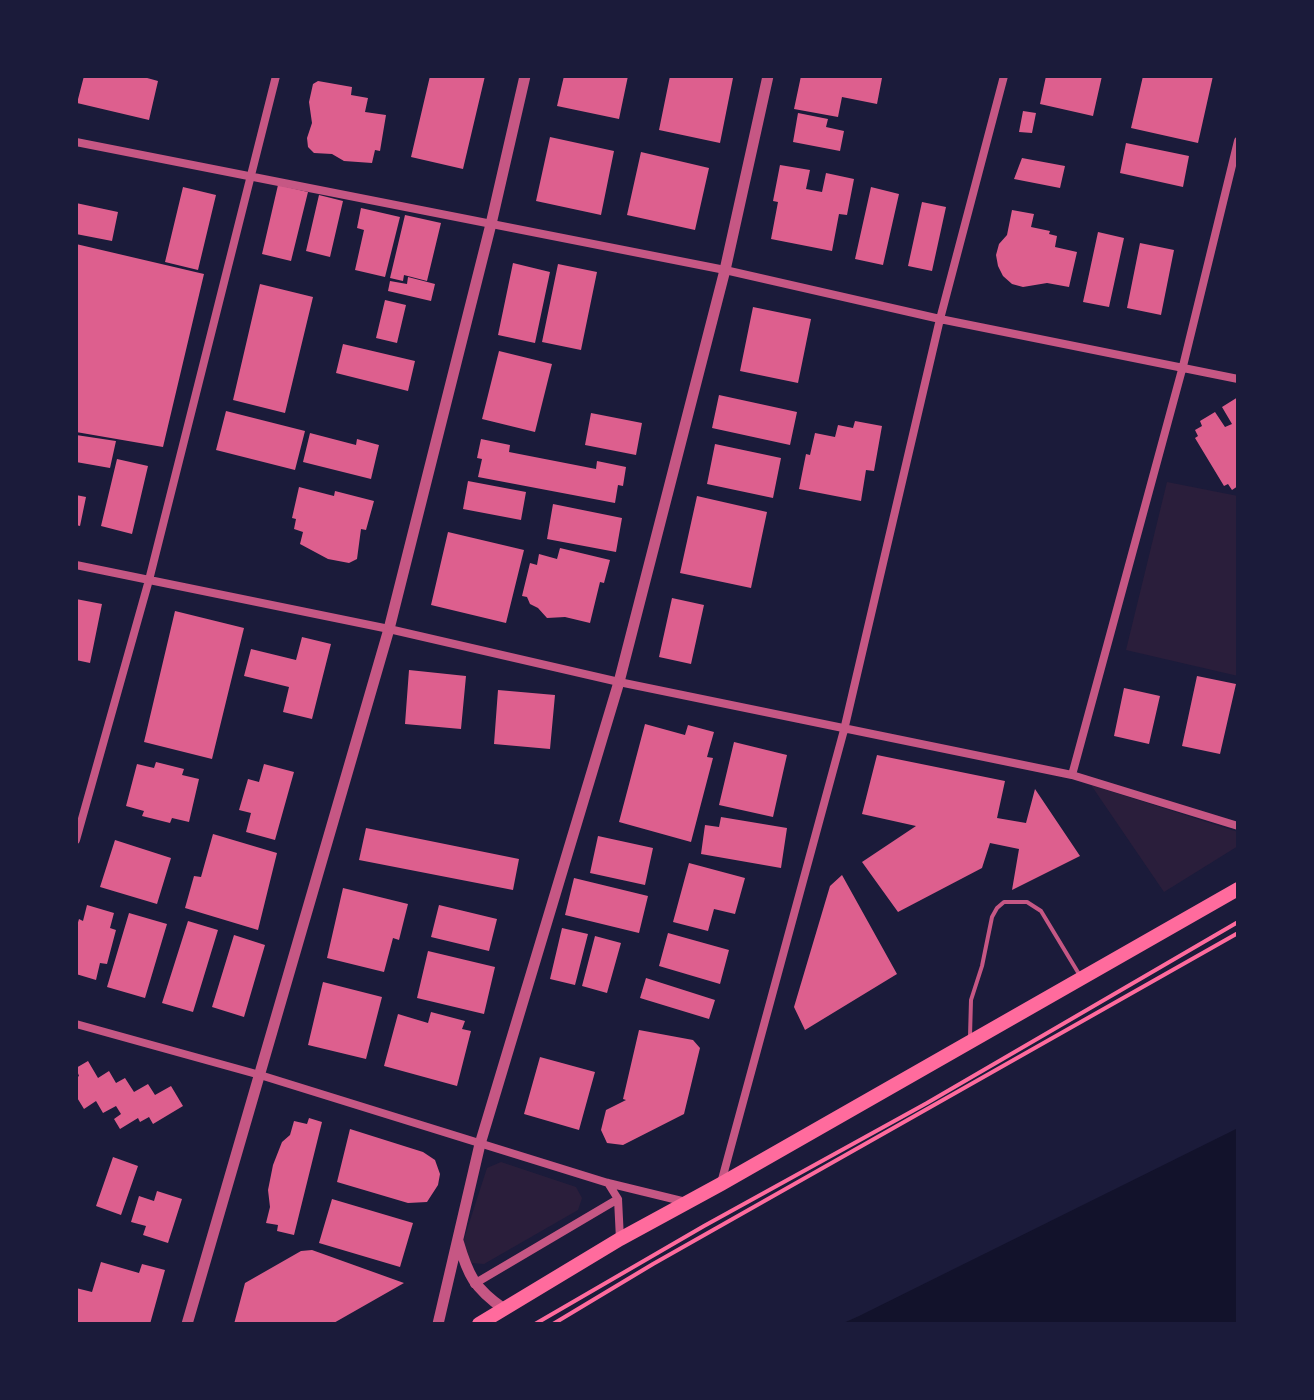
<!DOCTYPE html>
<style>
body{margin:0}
#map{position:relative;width:1314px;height:1400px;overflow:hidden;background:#1b1b3a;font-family:"Roboto Condensed",sans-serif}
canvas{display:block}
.frame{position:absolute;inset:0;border:78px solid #1b1b3a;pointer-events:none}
</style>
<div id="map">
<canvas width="1314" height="1400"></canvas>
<div class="frame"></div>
</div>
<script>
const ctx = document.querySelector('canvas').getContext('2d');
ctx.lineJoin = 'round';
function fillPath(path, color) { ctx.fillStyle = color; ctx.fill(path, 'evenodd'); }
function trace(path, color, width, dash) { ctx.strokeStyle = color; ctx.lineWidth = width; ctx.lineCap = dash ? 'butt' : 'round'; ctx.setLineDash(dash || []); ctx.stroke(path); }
fillPath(new Path2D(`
 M1167 482 1238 496V676L1126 650Z
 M1091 785 1238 832V846L1164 892Z
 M501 1162 576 1187 582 1198 578 1210 484 1264 471 1263 464 1253 463 1242 487 1168Z`), '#2a1e3b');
fillPath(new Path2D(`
 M1238 1128V1324H841L859 1316Z`), '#12122b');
fillPath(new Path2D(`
 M84 76H140L158 81 149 120 77 103Z
 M430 76H485L463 169 411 157Z
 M564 76H628L619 119 557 106Z
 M670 76 733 78 720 143 659 130Z
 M801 76 882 78 877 104 842 97 838 117 794 109Z
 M1046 76H1102L1093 116 1040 104Z
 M1143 76H1213L1198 143 1131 128Z
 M318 81 352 87 351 95 368 98 365 112 386 115 380 151 375 150 372 163 344 161 332 154 314 153 308 147 307 138 312 123 309 102 313 84Z
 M1023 111 1036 113 1032 133 1019 132Z
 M798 113 828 119 826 127 844 131 840 151 793 142Z
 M550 137 614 151 601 215 536 201Z
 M1126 143 1189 156 1183 187 1120 173Z
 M641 152 709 168 695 230 627 215Z
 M1022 158 1065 166 1060 188 1014 179Z
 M780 165 810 170 806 189 822 192 826 173 854 179 847 215 839 214 832 251 771 239 778 202 773 201Z
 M278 185 308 192 291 261 262 254Z
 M183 187 216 195 198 270 165 262Z
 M871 187 899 194 883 265 855 259Z
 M319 195 343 201 330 257 306 251Z
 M922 202 946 207 932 271 908 266Z
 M76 203 118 212 112 241 76 234Z
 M361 208 400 217 385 277 355 270 364 230 357 228Z
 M1012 210 1034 214 1031 227 1050 231 1049 234 1057 236 1055 247 1077 252 1069 287 1047 283 1023 287 1012 284 1003 276 998 266 996 255 999 244 1007 235Z
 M405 215 441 223 427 281 404 275 403 281 390 278Z
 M1098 232 1124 238 1109 307 1083 302Z
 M1140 243 1174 250 1161 315 1127 308Z
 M76 244 204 274 163 447 76 432Z
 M513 263 550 272 535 343 498 335Z
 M558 264 597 272 581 350 542 342Z
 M408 277 435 284 431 301 388 291 390 281 407 284Z
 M260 284 313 297 285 413 233 400Z
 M385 300 406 305 397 343 376 338Z
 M753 307 811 319 798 383 740 371Z
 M343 344 415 361 408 391 336 373Z
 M499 351 552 364 535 432 482 419Z
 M719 395 797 412 790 445 712 428Z
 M1238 397V486L1232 490 1228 484 1224 486 1195 438 1198 436 1195 430 1202 426 1200 421 1215 412 1225 427 1232 424 1222 407Z
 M226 411 305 431 295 470 216 450Z
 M591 413 642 423 636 455 585 445Z
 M855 421 882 426 874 471 866 470 861 501 799 489 806 454 810 455 815 433 835 437 838 425 853 428Z
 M310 433 356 445 357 439 379 445 371 479 303 462Z
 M76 435 116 441 110 468 76 462Z
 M481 439 510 445 509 452 596 469 597 461 626 467 623 486 618 485 615 503 478 477 482 459 477 458Z
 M715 444 781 458 773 498 707 484Z
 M117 459 148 466 132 534 101 526Z
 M468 481 526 492 521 520 463 509Z
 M299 487 334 496 335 491 374 501 366 530 361 529 357 559 349 563 328 559 300 544 303 532 294 529 296 519 292 518Z
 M76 495 86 497 80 526 76 525Z
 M697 496 767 512 751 588 680 573Z
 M553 504 622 518 616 552 547 539Z
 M448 532 524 550 506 623 431 605Z
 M560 548 610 560 604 583 600 582 590 623 565 617 547 618 538 608 530 604 527 597 522 596 530 563 537 565 539 554 557 559Z
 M672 598 704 605 691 664 659 657Z
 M76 599 102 604 90 663 76 660Z
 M175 611 244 628 212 759 144 742Z
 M302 637 331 644 312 719 283 712 289 687 244 676 251 649 296 660Z
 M409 670 466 676 461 729 405 724Z
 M1197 676 1236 684 1220 754 1182 746Z
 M1124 688 1160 696 1149 744 1114 736Z
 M498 690 555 695 550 749 494 744Z
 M645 724 685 735 688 725 714 732 707 757 713 758 691 842 619 822Z
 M734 742 787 755 773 817 719 805Z
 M877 755 1005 781 997 818 1026 823 1035 789 1080 856 1012 890 1019 849 990 843 982 868 898 912 862 862 916 826 862 814Z
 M156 762 184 769 182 775 199 779 189 822 172 818 170 823 142 816 144 811 126 806 137 764 154 768Z
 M264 764 294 772 275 840 246 832 251 813 239 810 248 779 259 782Z
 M721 817 787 828 781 868 701 854 705 825 719 827Z
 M366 828 519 859 513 890 359 860Z
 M213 834 277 853 258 930 185 908 194 876 201 877Z
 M598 836 653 848 645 885 590 873Z
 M115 840 171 858 157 904 100 887Z
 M689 863 745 878 735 914 714 909 708 931 673 922Z
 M842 875 897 974 805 1030 794 1007 830 886Z
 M574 878 648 896 639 933 565 915Z
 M343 888 408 904 399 940 393 938 384 972 327 958Z
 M87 905 114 913 110 928 116 930 107 964 100 963 96 980 76 974V929L79 919 83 921Z
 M439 905 497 919 489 951 431 937Z
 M129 913 167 924 145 998 107 987Z
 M188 921 218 930 193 1012 162 1003Z
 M562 928 588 934 575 985 550 979Z
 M668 933 729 950 720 984 659 966Z
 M234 935 265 945 244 1017 212 1007Z
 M595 936 621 943 607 993 582 986Z
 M428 951 495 967 484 1014 417 998Z
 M646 978 715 1000 709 1019 640 998Z
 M323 982 382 997 366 1059 308 1045Z
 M431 1012 465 1021 462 1029 471 1031 457 1086 384 1066 398 1014 428 1023Z
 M639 1030 693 1040 700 1048 684 1114 623 1145 607 1143 601 1130 606 1110 626 1100 623 1099Z
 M540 1057 595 1072 579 1130 524 1114Z
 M88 1061 98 1078 109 1071 116 1083 125 1078 134 1092 148 1084 155 1095 171 1086 183 1106 153 1124 149 1117 140 1122 138 1118 120 1129 114 1119 121 1114 116 1106 103 1113 96 1101 84 1109 76 1096V1078L79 1076 76 1068Z
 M309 1118 322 1122 294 1235 277 1231 278 1225 266 1223 270 1207 268 1190 273 1165 282 1142 290 1135 294 1121 307 1124Z
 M350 1129 423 1152 435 1160 440 1174 438 1185 427 1202 408 1203 337 1182Z
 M113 1157 138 1166 121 1215 96 1206Z
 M157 1191 182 1199 168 1243 143 1235 146 1226 131 1222 139 1196 154 1201Z
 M332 1199 413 1223 400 1267 319 1243Z
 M312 1250 404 1283 332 1324H234L245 1283 301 1251Z
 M101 1262 139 1273 142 1264 165 1270 150 1324H76V1288L92 1292Z`), '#dd5f8e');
trace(new Path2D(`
 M535 1324 704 1226 927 1103 1238 922
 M553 1324 653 1264 1238 933`), '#ff6b9d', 4);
trace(new Path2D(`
 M970 1036 971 1000 982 966 992 917 997 908 1004 902H1027L1041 911 1079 974`), '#c65784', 4);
trace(new Path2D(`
 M76 142 725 270 940 319 1238 379
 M76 565 389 629 619 682 1072 775 1238 826
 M1072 775 1183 366 1238 141
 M76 840 149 580 276 76
 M76 1024 260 1075 608 1183 686 1202
 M608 1183 618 1199 620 1239
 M721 1183 844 730 940 319 1004 76
 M474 1284 618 1199`), '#c65784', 8);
trace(new Path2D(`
 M458 1241C468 1275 474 1288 504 1309
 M187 1324 389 629 491 224 525 76
 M438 1324 480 1144 619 682 725 270 768 76`), '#c65784', 11);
trace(new Path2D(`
 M479 1324 620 1239 721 1184 1238 889`), '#ff6b9d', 14);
</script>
